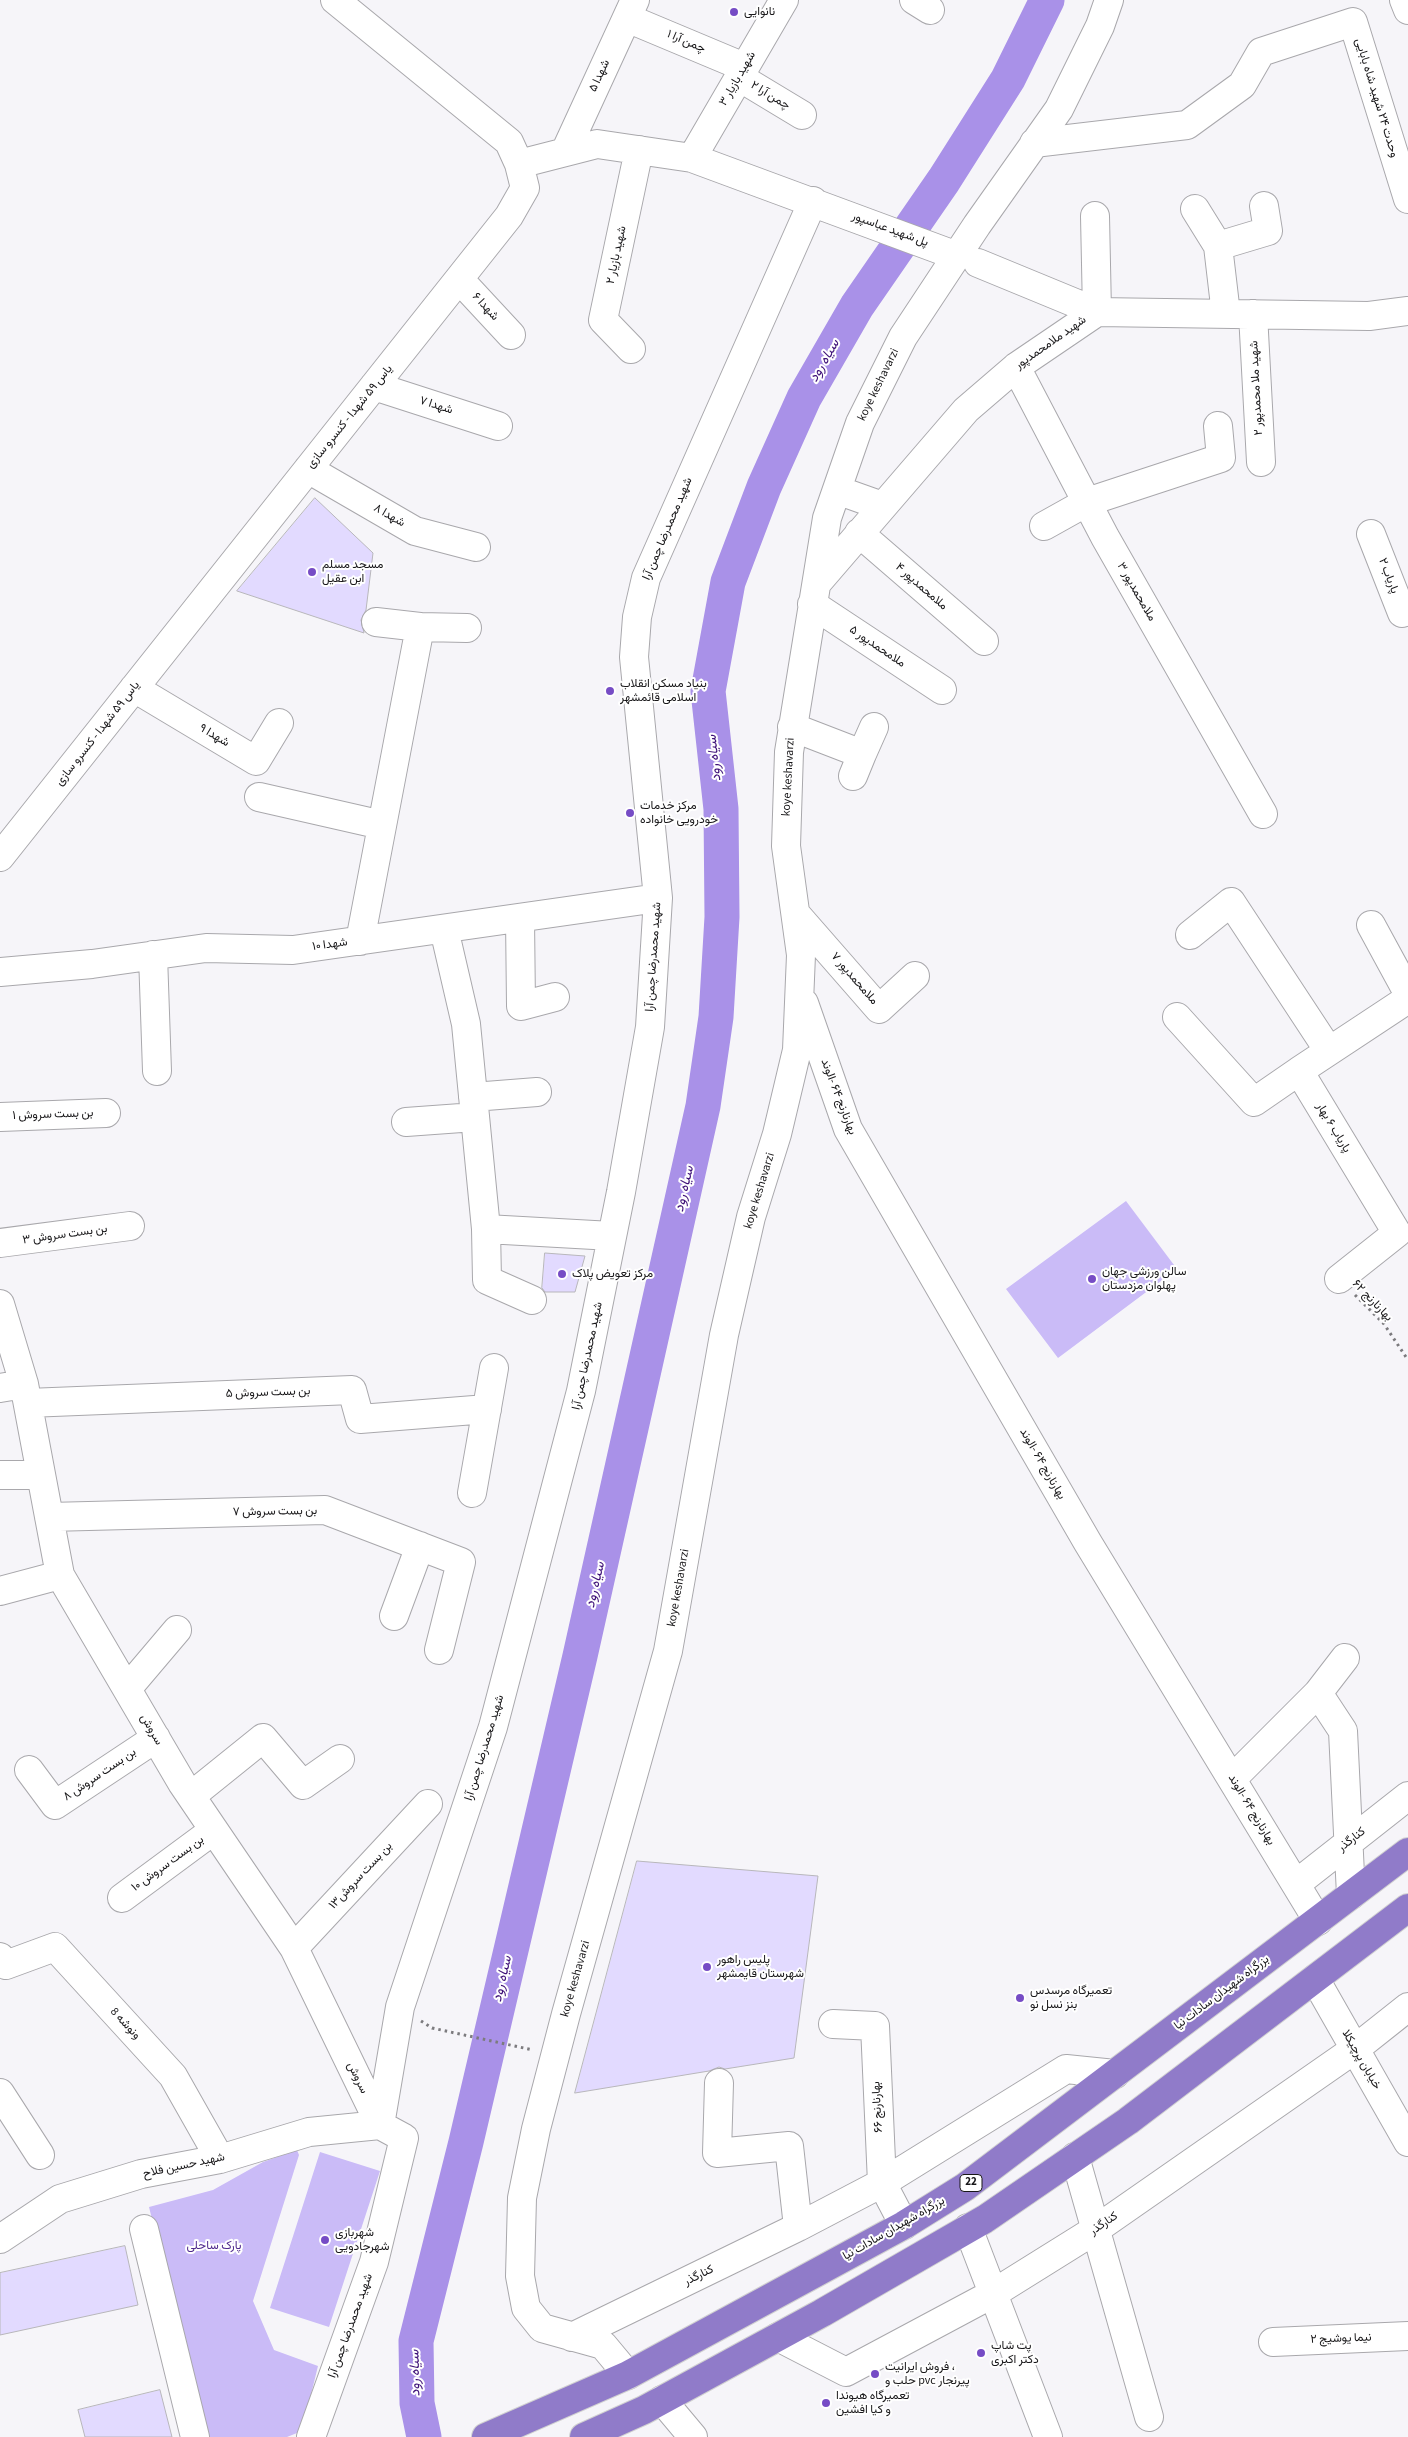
<!DOCTYPE html>
<meta charset="utf-8">
<style>
body{margin:0}
canvas{display:block;background:#f6f5f9}
</style>
<canvas width="1408" height="2437"></canvas>
<script>
const ctx = document.querySelector('canvas').getContext('2d');
ctx.lineJoin = 'round';
function fillPath(path, color) { ctx.fillStyle = color; ctx.fill(path, 'evenodd'); }
function trace(path, color, width, dash) { ctx.strokeStyle = color; ctx.lineWidth = width; ctx.lineCap = dash ? 'butt' : 'round'; ctx.setLineDash(dash || []); ctx.stroke(path); }
function drawText(font, color, halo, rows, align = 'center') {
  ctx.font = font + ' "Source Sans 3",Vazirmatn,sans-serif'; ctx.lineWidth = 4; ctx.setLineDash([]); ctx.textBaseline = 'middle'; ctx.strokeStyle = halo; ctx.fillStyle = color; for (const [text, x, y, turn = 0] of rows) {
    ctx.save(); ctx.translate(x, y); ctx.rotate((+turn || 0) * Math.PI / 180); ctx.textAlign = isNaN(turn) ? turn : align; if (halo) ctx.strokeText(text, 0, 0); ctx.fillText(text, 0, 0); ctx.restore();
  }
}
fillPath(new Path2D(`
 M1126 1201 1177 1269 1058 1358 1006 1289Z
 M297 2150 299 2155 253 2301 274 2350 318 2366 302 2431 287 2437H206L149 2207 213 2190 263 2162Z
 M320 2152 380 2171 329 2327 270 2308Z`), '#cabbf7');
trace(new Path2D(`
 M424 2437 417 2403 416 2341 466 2142 580 1656 703 1106 716 1017 722 917 721 809 708 691 728 582 764 487 804 398 857 306 944 180 1008 79 1047 0`), '#a991e8', 35);
const building = new Path2D(`
 M315 498 373 553 366 610 361 620 364 633 237 591Z
 M545 1253 585 1256 575 1292H545L542 1288Z
 M637 1861 818 1876 794 2058 725 2069 719 2067 709 2071 575 2093Z
 M125 2246 138 2305 0 2335V2273Z
 M160 2390 172 2437H85L78 2410Z`);
fillPath(building, '#e2daff');
trace(building, '#b8b7bb', 1);
const minor = new Path2D(`
 M914 0 930 10
 M1404 0 1408 10
 M627 18 744 67
 M739 77 802 115
 M1034 143 1187 125 1242 85 1261 52 1353 22 1408 199
 M565 152 635 0
 M692 158 784 0
 M519 164 597 144 692 158 957 256
 M1195 209 1218 246 1226 314
 M1095 216 1097 312
 M1218 246 1268 231 1264 206
 M978 263 1097 312
 M459 279 511 335
 M1253 314 1261 462
 M631 349 603 320 639 150
 M1016 367 1105 537 1263 814
 M374 386 498 426
 M308 469 415 531 476 547
 M837 490 882 506
 M1044 526 1087 502 1221 458 1218 426
 M859 533 984 641
 M1371 534 1402 613 1408 610
 M817 583 966 410 1016 367 1097 312 1369 316 1408 311
 M812 604 942 690
 M376 622 420 627
 M134 688 256 761 279 723
 M792 727 862 754 874 727
 M853 776 862 754
 M259 797 382 825
 M0 857 509 216 525 188 519 164 509 142 335 0
 M796 914 879 1009 915 976
 M520 918 521 1006 555 997
 M1371 925 1408 993
 M444 929 466 1024 486 1229 612 1236
 M1190 935 1231 902 1329 1051
 M360 941 420 627 467 628
 M153 955 157 1071
 M0 972 92 964 206 948 293 950 658 898
 M804 1003 848 1129 1088 1543 1318 1921
 M1177 1017 1254 1102 1299 1071
 M473 1097 537 1092
 M0 1117 106 1113
 M406 1122 475 1117
 M486 1229 487 1280 532 1300
 M0 1243 130 1226
 M1339 1279 1397 1233 1299 1071 1408 999
 M0 1304 24 1384 60 1575 182 1783 294 1948 380 2125 309 2132 220 2159 141 2174 60 2199 0 2239
 M0 1388 24 1384
 M28 1403 352 1390 360 1419 487 1409
 M0 1475H41
 M472 1493 494 1368
 M49 1517 325 1510 461 1562 439 1650
 M0 1591 60 1575
 M394 1616 420 1546
 M127 1689 177 1630
 M1318 1693 1345 1658
 M29 1770 55 1805 156 1738
 M1232 1779 1318 1693 1343 1731 1351 1895
 M191 1796 263 1738 303 1785 340 1759
 M1296 1884 1408 1796
 M122 1898 214 1830
 M294 1948 428 1804
 M0 1957 6 1965 55 1947 173 2076 220 2159
 M1315 1979 1408 2142
 M833 2024 875 2026 882 2183 904 2225
 M719 2083 717 2153 789 2146 798 2227
 M0 2093 40 2155
 M1075 2157 1149 2417
 M968 2228 1048 2437
 M144 2229 195 2437
 M572 2337 798 2227 882 2183 1066 2069 1115 2074
 M778 2337 846 2372 994 2293 1095 2230 1355 2049 1408 2007
 M1273 2342 1408 2336
 M628 2375 603 2345 542 2328 526 2308 520 2276 522 2198 536 2129 566 2014 668 1651 724 1335 751 1217 777 1134 797 1050 801 955 786 846 789 752 827 518 860 423 903 337 977 225 1059 109 1100 26 1109 0
 M662 2400 693 2437
 M311 2437 374 2262 404 2138 380 2125 400 2007 493 1727 581 1391 621 1192 650 1027 658 898 634 657 637 617 646 578 813 201`);
const highway = new Path2D(`
 M486 2437 628 2375 904 2225 965 2187 1408 1852
 M584 2437 644 2410 822 2313 985 2219 1128 2121 1408 1908`);
trace(minor, '#a9a8ac', 30);
trace(highway, '#d1d1d1', 30);
trace(new Path2D(`
 M1355 1295 1384 1324 1408 1360
 M421 2021 432 2028 533 2050`), '#7c7b7e', 3, [2.5, 4]);
trace(minor, '#fff', 28);
trace(highway, '#907bc9', 28);
for (const [x, y, r, color] of [
 [734,12,5,"#764cc5"],
 [312,572,5,"#764cc5"],
 [610,691,5,"#764cc5"],
 [630,813,5,"#764cc5"],
 [562,1274,5,"#764cc5"],
 [1092,1279,5,"#764cc5"],
 [707,1967,5,"#764cc5"],
 [1020,1998,5,"#764cc5"],
 [325,2240,5,"#764cc5"],
 [981,2353,5,"#764cc5"],
 [875,2374,5,"#764cc5"],
 [826,2403,5,"#764cc5"]
]) { const dot = new Path2D(); dot.arc(x, y, r, 0, 2 * Math.PI); ctx.fillStyle = color; ctx.fill(dot); trace(dot, '#fff', 2); }
for (const [x, y, w] of [
 [971,2183,22]
]) { const box = new Path2D(); box.roundRect(x - w / 2, y - 8.5, w, 17, 4); ctx.fillStyle = '#fff'; ctx.fill(box); trace(box, '#181719', 1); }
drawText('bold 11px', '#181719', null, [
 ["22",971,2183]
]);
drawText('12px', '#181719', '#fff', [
 ["نانوایی",744,12],
 ["مسجد مسلم",322,565],
 ["ابن عقیل",322,579],
 ["بنیاد مسکن انقلاب",620,684],
 ["اسلامی قائمشهر",620,698],
 ["مرکز خدمات",640,806],
 ["خودرویی خانواده",640,820],
 ["سالن ورزشی جهان",1102,1272],
 ["پهلوان مزدستان",1102,1286],
 ["مرکز تعویض پلاک",572,1274],
 ["پلیس راهور",717,1960],
 ["شهرستان قایمشهر",717,1974],
 ["تعمیرگاه مرسدس",1030,1991],
 ["بنز نسل نو",1030,2005],
 ["شهربازی",335,2233],
 ["شهرجادویی",335,2247],
 ["پت شاپ",991,2346],
 ["دکتر اکبری",991,2360],
 ["فروش ایرانیت ،",885,2367],
 ["حلب و pvc پیرنجار",885,2381],
 ["تعمیرگاه هیوندا",836,2396],
 ["و کیا افشین",836,2410]
], 'left');
drawText('12px', '#181719', '#fff', [
 ["چمن آرا ۱",686,42,23],
 ["شهدا ۵",600,76,-65],
 ["شهید بازیار ۳",738,79,-60],
 ["چمن آرا ۲",770,96,31],
 ["وحدت ۲۴ شهید شاه بابایی",1376,98,73],
 ["پل شهید عباسپور",890,230,20],
 ["شهید بازیار ۲",617,255,-78],
 ["شهدا ۶",485,307,47],
 ["شهید ملامحمدپور",1051,343,-35],
 ["koye keshavarzi",879,385,-64],
 ["شهید ملا محمدپور ۲",1257,388,-93],
 ["شهدا ۷",436,406,18],
 ["یاس ۵۹ شهدا - کنسرو سازی",350,417,-51],
 ["شهدا ۸",389,516,30],
 ["شهید محمدرضا چمن آرا",668,529,-67],
 ["پاریاب ۲",1388,576,69],
 ["ملامحمدپور ۴",921,587,41],
 ["ملامحمدپور ۳",1136,592,60],
 ["ملامحمدپور ۵",877,647,34],
 ["یاس ۵۹ شهدا - کنسرو سازی",98,734,-52],
 ["شهدا ۹",214,736,31],
 ["koye keshavarzi",789,777,-87],
 ["شهدا ۱۰",330,945,-8],
 ["شهید محمدرضا چمن آرا",654,957,-86],
 ["ملامحمدپور ۷",854,979,49],
 ["بهارنارنج ۶۴ -الوند",838,1097,69],
 ["بن بست سروش ۱",53,1115,-2],
 ["پاریاب ۶ بهار",1333,1128,59],
 ["koye keshavarzi",760,1191,-73],
 ["بن بست سروش ۳",65,1235,-8],
 ["بهارنارنج ۶۲",1372,1301,46],
 ["شهید محمدرضا چمن آرا",588,1356,-78],
 ["بن بست سروش ۵",268,1393,-2],
 ["بهارنارنج ۶۴ -الوند",1042,1464,60],
 ["بن بست سروش ۷",275,1512,-1],
 ["koye keshavarzi",679,1588,-80],
 ["سروش",151,1730,60],
 ["شهید محمدرضا چمن آرا",485,1748,-73],
 ["بن بست سروش ۸",100,1775,-34],
 ["بهارنارنج ۶۴ -الوند",1251,1810,59],
 ["کنارگذر",1352,1840,-38],
 ["بن بست سروش ۱۰",168,1864,-36],
 ["بن بست سروش۱۳",361,1876,-47],
 ["koye keshavarzi",576,1979,-74],
 ["بزرگراه شهیدان سادات نیا",1222,1993,-37],
 ["ونوشه 8",125,2024,47],
 ["خیابان پرچیکلا",1361,2060,60],
 ["سروش",357,2078,64],
 ["بهارنارنج ۶۶",878,2107,-93],
 ["شهید حسین فلاح",184,2166,-12],
 ["کنارگذر",1104,2224,-34],
 ["بزرگراه شهیدان سادات نیا",894,2229,-30],
 ["کنارگذر",699,2276,-26],
 ["شهید محمدرضا چمن آرا",351,2326,-70],
 ["نیما یوشیج ۲",1341,2339,-2]
]);
drawText('12px', '#4f298d', '#fff', [
 ["پارک ساحلی",214,2246]
]);
drawText('italic 14px', '#3e1178', '#fff', [
 ["سیاه رود",825,361,-60],
 ["سیاه رود",715,758,-96],
 ["سیاه رود",685,1189,-77],
 ["سیاه رود",596,1585,-77],
 ["سیاه رود",503,1979,-77],
 ["سیاه رود",416,2373,-91]
]);
</script>
